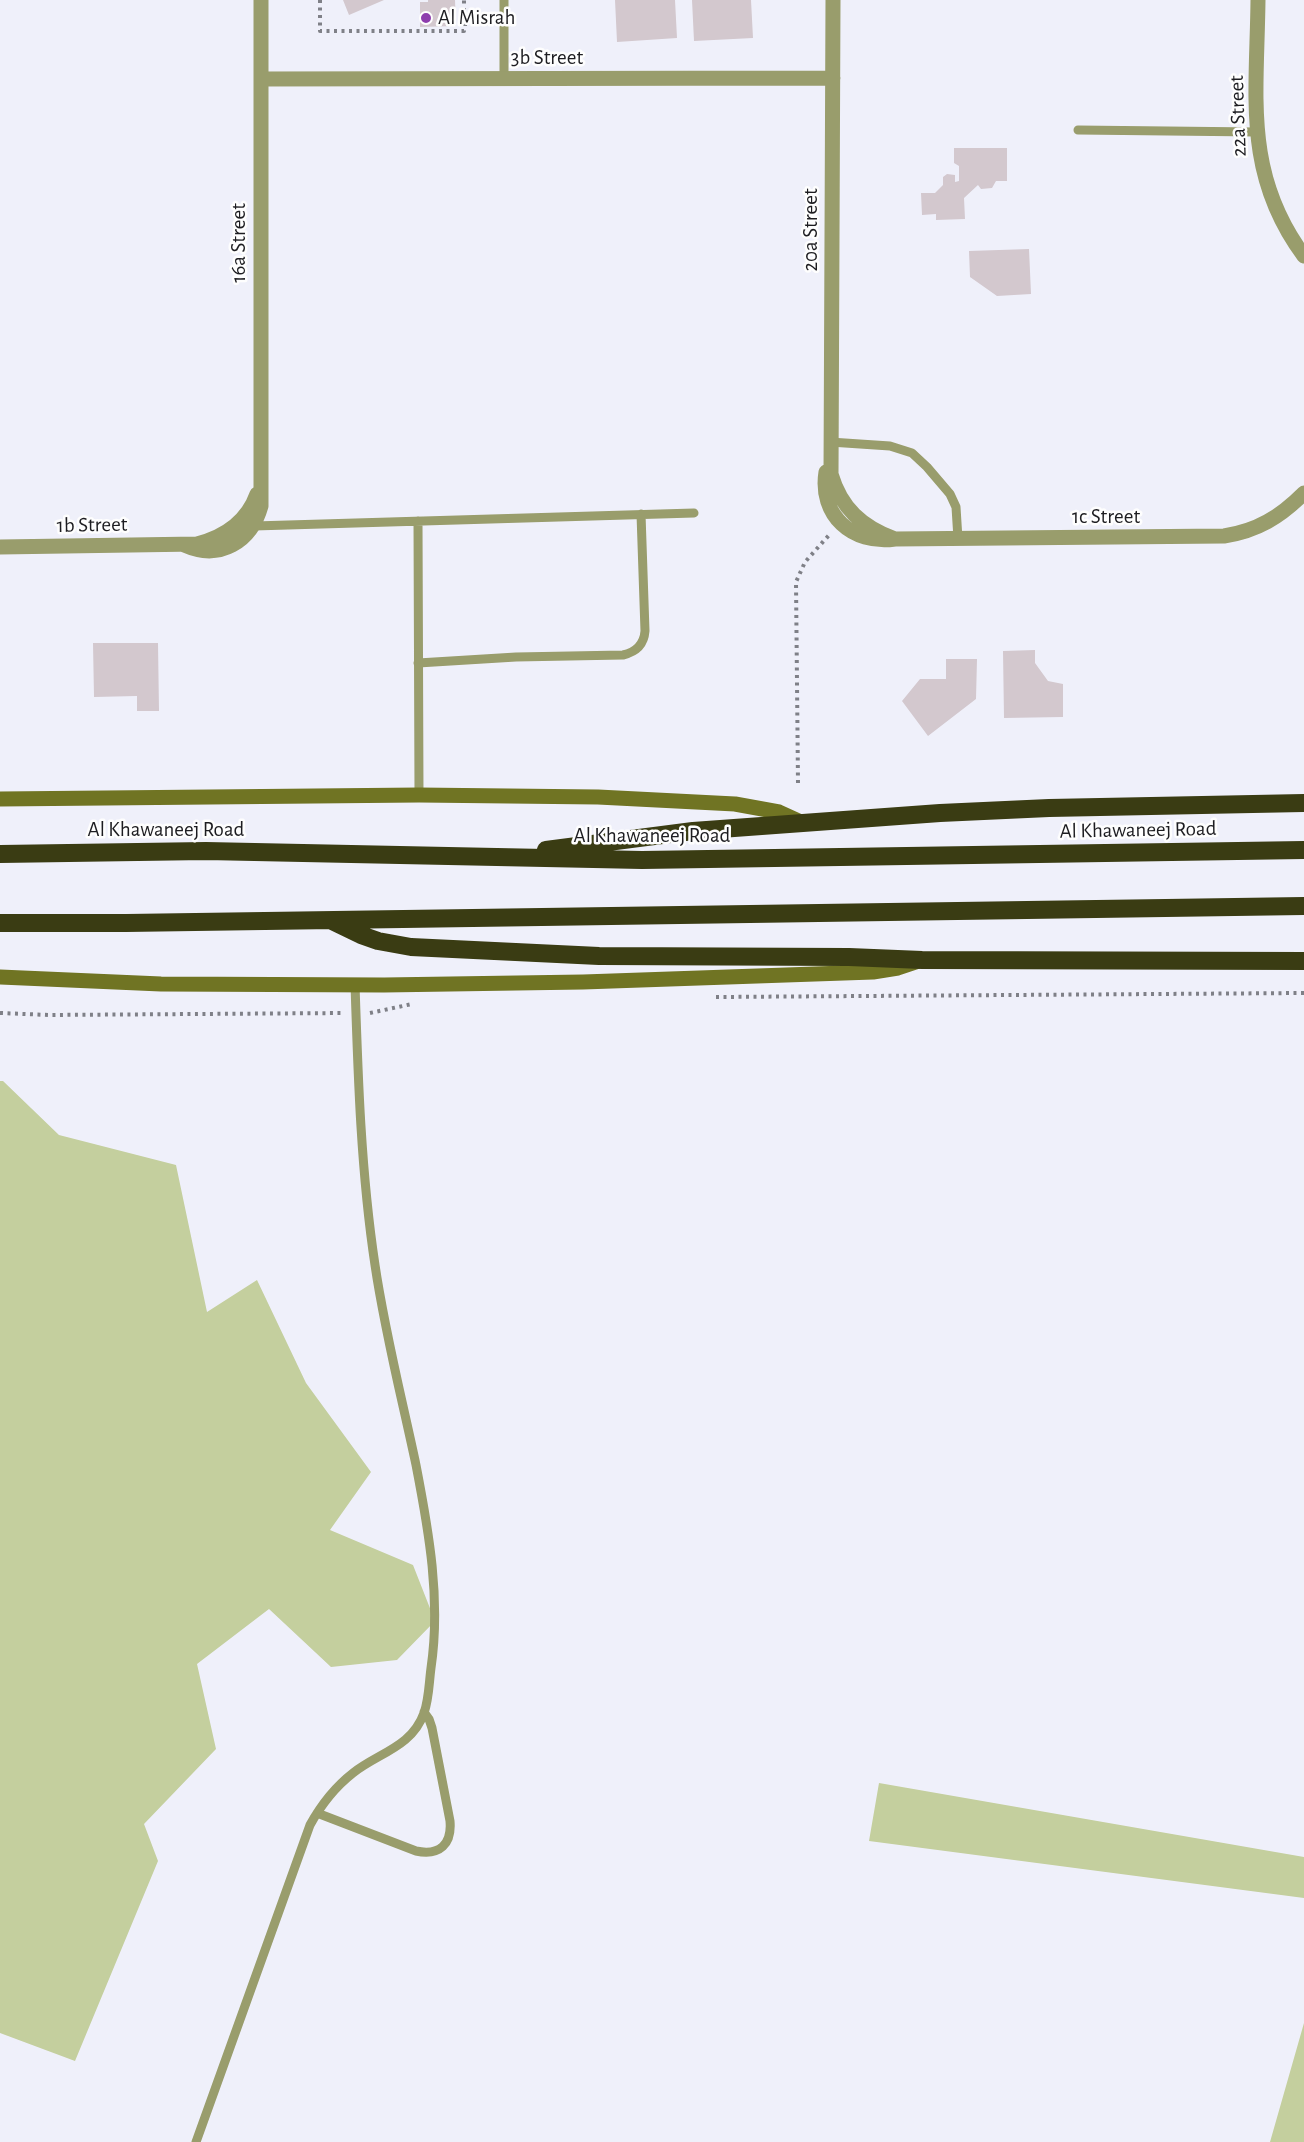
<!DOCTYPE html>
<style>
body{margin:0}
canvas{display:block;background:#eff0fa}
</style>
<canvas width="1304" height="2142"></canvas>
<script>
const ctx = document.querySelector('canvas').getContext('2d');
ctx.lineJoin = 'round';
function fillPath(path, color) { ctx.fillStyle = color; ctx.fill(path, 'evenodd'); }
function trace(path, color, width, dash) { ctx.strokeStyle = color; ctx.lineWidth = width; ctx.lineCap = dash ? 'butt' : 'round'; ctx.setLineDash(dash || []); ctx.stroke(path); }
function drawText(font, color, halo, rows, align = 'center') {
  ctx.font = font + ' "Alegreya Sans",sans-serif'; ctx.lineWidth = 5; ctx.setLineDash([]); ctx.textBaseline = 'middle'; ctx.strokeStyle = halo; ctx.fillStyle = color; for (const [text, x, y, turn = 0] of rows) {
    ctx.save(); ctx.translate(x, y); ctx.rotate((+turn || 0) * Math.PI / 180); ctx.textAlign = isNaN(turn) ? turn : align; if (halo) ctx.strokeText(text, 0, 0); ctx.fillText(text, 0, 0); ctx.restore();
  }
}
fillPath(new Path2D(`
 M0 1081H3L59 1135 176 1165 207 1312 257 1280 306 1383 371 1472 330 1530 413 1565 435 1621 397 1660 331 1667 269 1609 197 1664 216 1749 144 1824 158 1861 75 2061 0 2033Z
 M879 1783 1304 1857V1898L869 1841Z
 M1304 2023V2142H1270Z`), '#c4cf9e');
fillPath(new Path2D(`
 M343 0H384L349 15Z
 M428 0H455L456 26 420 27V2H428Z
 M615 0H675L677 38 617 42Z
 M692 0H751L753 38 694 41Z
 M954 148H1007V181H996L992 188 981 189 978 185 964 198 965 219 936 220V214L922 215 921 193H935L943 185V177L947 174 955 175V182L959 181V166L954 163Z
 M1029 249 1031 294 997 296 970 277 969 251Z
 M93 643H158L159 711H137V696L94 697Z
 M1035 650V663L1048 681 1063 684V717L1004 718 1003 651Z
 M946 659H977L976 699 928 736 902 701 920 679H946Z`), '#d3c8ce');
trace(new Path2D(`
 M320 0V31H464V0
 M464 24 491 23
 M798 783 796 582 805 562 830 534
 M716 997 1304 993
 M0 1013 49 1015 344 1013
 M370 1013 412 1004`), '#7f8087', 4, [3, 4.5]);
trace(new Path2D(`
 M504 79V0
 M1078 130 1257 132
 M830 442 890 446 912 453 927 467 950 494 956 507 958 539
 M418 521 419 795
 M254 526 694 513
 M418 663 516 657 623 655C636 652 644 644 645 631L641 514
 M317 1813 416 1851C440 1856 452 1844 450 1821L432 1728 429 1719 424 1712
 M196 2142 310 1825C321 1805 335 1787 353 1773 378 1753 412 1747 424 1713 429 1699 429 1683 431 1668 441 1600 429 1532 416 1465 402 1399 385 1333 375 1265 361 1172 358 1078 355 984`), '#999d6c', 9);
trace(new Path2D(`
 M833 0 831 474C841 508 862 527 895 539
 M1258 0C1257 96 1243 174 1304 256
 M261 79 833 78
 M826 472C819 515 852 545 895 539L1224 536C1257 531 1280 517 1304 493
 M184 545C220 561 251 542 261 506V0
 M0 547 197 544C224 537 247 522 257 494`), '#999d6c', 15);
trace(new Path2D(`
 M0 799 419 795 598 797 735 804 779 812 801 822
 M0 977 161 984 384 985 583 982 873 972 898 968 916 962`), '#707423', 15);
trace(new Path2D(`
 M546 850 693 831 940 813 1049 808 1304 803
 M0 854 206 851 642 860 1304 850
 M332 921 361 935 378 941 411 947 599 956 849 957 922 960 1304 961
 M0 923H126L1304 906`), '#3a3c13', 18);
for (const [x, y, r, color] of [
 [426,18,6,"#8e3dad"]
]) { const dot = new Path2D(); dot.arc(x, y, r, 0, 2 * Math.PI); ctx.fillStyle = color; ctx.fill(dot); trace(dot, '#fefefe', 2); }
drawText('21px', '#1d1d21', '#fefefe', [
 ["Al Misrah",438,18]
], 'left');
drawText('21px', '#1d1d21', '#fefefe', [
 ["3b Street",547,58],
 ["22a Street",1238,116,-92],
 ["20a Street",811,230,-90],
 ["16a Street",239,243,-90],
 ["1c Street",1106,517],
 ["1b Street",92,525,-1],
 ["Al Khawaneej Road",166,830],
 ["Al Khawaneej Road",1138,830,-1],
 ["Al Khawaneej Road",652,836]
]);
</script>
